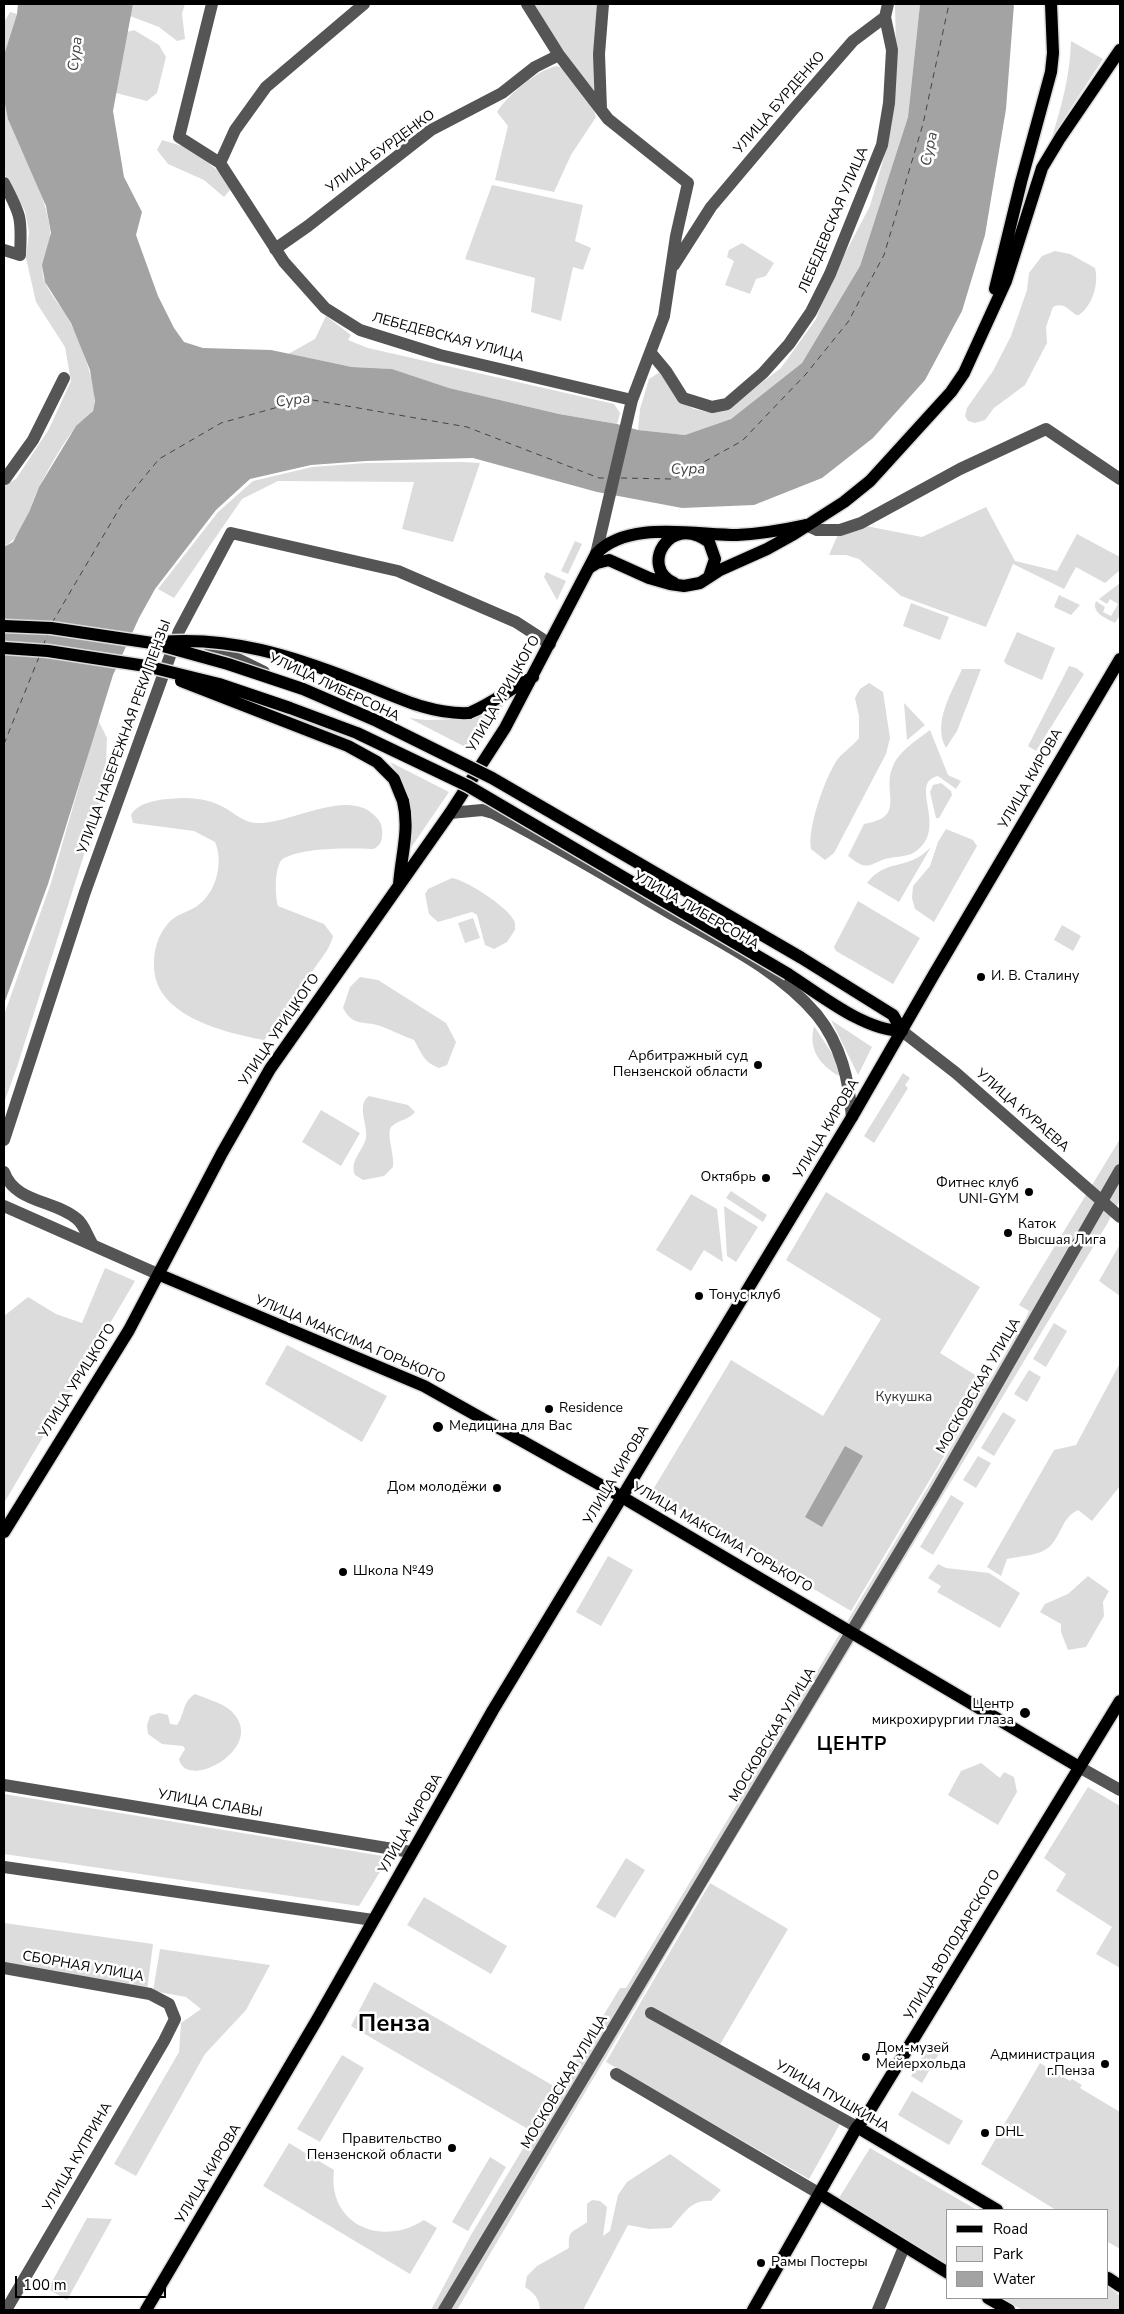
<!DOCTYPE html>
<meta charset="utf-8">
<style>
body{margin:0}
#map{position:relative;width:1124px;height:2314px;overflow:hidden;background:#fff;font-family:"Nunito Sans",sans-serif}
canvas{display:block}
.frame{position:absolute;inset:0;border:5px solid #000;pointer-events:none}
.legend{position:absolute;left:946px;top:2209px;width:162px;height:90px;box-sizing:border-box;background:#fff;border:1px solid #999;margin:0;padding:6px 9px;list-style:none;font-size:15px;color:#000}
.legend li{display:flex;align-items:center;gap:10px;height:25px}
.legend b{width:25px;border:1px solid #999}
.scale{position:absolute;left:15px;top:2276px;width:151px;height:22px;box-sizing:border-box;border:2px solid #000;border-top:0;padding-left:6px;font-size:15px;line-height:18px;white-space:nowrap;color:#000;-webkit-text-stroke:4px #fff;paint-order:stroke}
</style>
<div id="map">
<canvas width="1124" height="2314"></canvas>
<div class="frame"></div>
<ul class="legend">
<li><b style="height:6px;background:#000"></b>Road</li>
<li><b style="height:14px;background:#dcdcdc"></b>Park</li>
<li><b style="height:14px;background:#a3a3a3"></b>Water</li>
</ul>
<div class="scale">100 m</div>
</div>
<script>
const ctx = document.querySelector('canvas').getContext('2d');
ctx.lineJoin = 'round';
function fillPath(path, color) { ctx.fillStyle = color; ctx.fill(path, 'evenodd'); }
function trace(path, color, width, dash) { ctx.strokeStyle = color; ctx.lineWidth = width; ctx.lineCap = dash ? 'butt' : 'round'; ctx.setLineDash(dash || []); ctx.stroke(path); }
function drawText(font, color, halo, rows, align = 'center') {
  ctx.font = font + ' "Nunito Sans",sans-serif'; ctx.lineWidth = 5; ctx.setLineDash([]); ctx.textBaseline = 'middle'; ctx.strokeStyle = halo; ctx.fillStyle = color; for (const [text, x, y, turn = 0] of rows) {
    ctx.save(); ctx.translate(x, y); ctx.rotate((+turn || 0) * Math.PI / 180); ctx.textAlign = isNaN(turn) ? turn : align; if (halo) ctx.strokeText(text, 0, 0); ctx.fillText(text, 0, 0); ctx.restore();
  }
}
fillPath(new Path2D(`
 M133 4H185L182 14 185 39 177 41 159 27 130 16Z
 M533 4H600L596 97 541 19Z
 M895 4H920L908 117 860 266 802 363 731 419 685 435 638 430 640 409 649 379 660 372 679 401 694 409 712 413 730 406 781 368 816 319 830 282 870 206 888 143 896 51Z
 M10 12 17 14 4 55V22Z
 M134 30 159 45 166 57 157 93 147 101 116 93 127 32Z
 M1071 41 1103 59 1052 137C1062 105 1070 75 1071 41Z
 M557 66C573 72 592 100 596 117L571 155 554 192 495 180 508 126 497 112C507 96 538 69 557 66Z
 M4 99C13 145 45 184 50 230 53 248 37 263 45 282 51 297 64 309 71 324 79 340 101 393 93 410 90 416 81 421 77 426 65 439 48 470 39 487 29 507 25 535 4 547V485L16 479 49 429 71 381 65 347 36 302 26 258 29 232 25 211 4 173Z
 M162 140 192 149 224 176 230 190 224 197 204 180 168 164 157 150Z
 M492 185 583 205 575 241 591 248 583 270 573 267 561 321 531 312 535 278 465 259Z
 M742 243 774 263 766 276 756 279 750 294 725 285 734 261 727 257 729 250Z
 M1055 251 1070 254 1095 268C1099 283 1093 305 1079 315H1076C1068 309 1063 302 1053 307L1046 327 1047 343 1025 385 994 408 985 420 975 423 968 421 965 416 967 408 993 371 1011 336 1027 290 1029 273 1042 256Z
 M326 316 351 335 348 340 368 348 614 404 620 413 617 424 559 414 449 388 392 369 352 367 288 354 315 339Z
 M462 462 480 463 453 542 402 529 414 482 278 481 242 499 174 598 158 589 218 512 253 481 312 467 366 463Z
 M986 507 1015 561 1057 571 1077 534 1120 557V570L1105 583 1076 567 1064 589 1013 564 986 627 901 596 859 559 846 555H829L840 530 856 524 922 537Z
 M575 541 582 544 568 574 561 571Z
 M546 572 566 581 557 600 544 577Z
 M1120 583V615L1115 623C1106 618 1091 613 1096 601L1105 607 1103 612 1111 616 1118 604 1110 599 1107 604 1099 599Z
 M1059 595 1080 605 1071 615 1054 607Z
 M911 603 949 617 940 640 903 626Z
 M1017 632 1055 648 1042 680 1006 664 1004 661Z
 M1069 666 1076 668 1084 674 1036 751 1028 746Z
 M962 669H981L957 731 946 748C932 723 952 692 962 669Z
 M869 683 883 692 890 738 886 754 834 853 825 860 811 849C807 828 825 778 837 760 843 752 853 746 859 738V716L855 698 860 689Z
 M508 698 475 752 409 718 426 720 466 719Z
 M904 703 925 725 907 740Z
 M98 720 107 738 105 788 17 1067 4 1103V1015L51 883Z
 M930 730 948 775 961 781 956 789 938 776C907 783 950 828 915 852 905 858 892 856 882 860 865 868 864 868 848 856L864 824C908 817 881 792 893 766 899 751 917 740 930 730Z
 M390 762 449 792 408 852C414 814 413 795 390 762Z
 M941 783 951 791 952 795 939 818H936L930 792 933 785Z
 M181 798C194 798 207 799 219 805 232 810 241 822 256 823 290 825 349 786 376 817 380 821 382 825 382 830 383 839 381 846 373 849 349 848 306 847 284 858 274 863 275 896 278 906L324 924 333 936C330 949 321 958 314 969 297 993 286 1021 264 1040 222 1032 151 1015 154 962 154 950 158 936 166 926 176 913 185 914 197 906 216 893 224 863 215 842L194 831 133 823 131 815C139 800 166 799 181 798Z
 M946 829 973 840 977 846 934 922 915 909 912 898 913 886 930 866 938 842Z
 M931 847 899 902 867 883C887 857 907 872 931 847Z
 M452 878C466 880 506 906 513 919 516 922 515 926 515 930L507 942 494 949 485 945 477 915 472 912 438 922 429 914 425 894 428 889Z
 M858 901 920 938 893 984 836 951 834 947Z
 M473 918 480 938 465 943 458 923Z
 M1062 925 1081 936 1073 951 1054 940Z
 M360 977 378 980 446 1023 456 1042 447 1065 439 1068C423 1062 422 1053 414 1040 403 1036 387 1028 377 1025 361 1021 353 1026 343 1008L350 987Z
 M831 1020 872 1047 858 1075Z
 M814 1026 835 1058 839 1076C820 1065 808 1050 814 1026Z
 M903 1073 910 1078 905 1085 908 1088 874 1143 864 1136Z
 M369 1096 408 1105 415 1112C410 1119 399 1120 392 1126 385 1132 395 1155 393 1167L384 1176 363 1180 355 1175C349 1161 363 1151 366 1138 368 1125 356 1105 369 1096Z
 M321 1110 360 1133 341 1166 302 1142Z
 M1120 1139V1200L1107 1224 709 1882 457 2310H431L471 2235 533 2132 351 2026 374 1982 559 2089 620 1988H626L924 1494 1026 1318 1029 1311 1019 1305Z
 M731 1191 767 1215 763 1222 726 1198Z
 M826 1192 980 1287 940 1353 988 1383 851 1611 651 1493 731 1360 823 1416 881 1319 786 1260Z
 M691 1194 717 1209 723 1262 704 1250 691 1271 656 1250Z
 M724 1206 758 1227 736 1262 727 1256Z
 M1120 1244V1296L1099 1281Z
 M105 1268 135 1281 4 1503V1316L28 1297 56 1314 82 1323Z
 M1054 1323 1067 1331 1046 1367 1033 1359Z
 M287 1345 387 1396 362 1442 265 1384Z
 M1120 1363V1486L1092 1521 1078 1510C1063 1517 1062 1532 1052 1544 1043 1556 1020 1556 1007 1559L1001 1576 987 1567 1054 1450 1076 1445Z
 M1029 1370 1041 1377 1027 1402 1014 1394Z
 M1003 1412 1016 1420 994 1456 981 1448Z
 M978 1456 991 1463 976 1488 963 1480Z
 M951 1495 964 1503 933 1555 920 1547Z
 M608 1556 633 1570 601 1626 576 1612Z
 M938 1564 946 1568 989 1573 1020 1593 1000 1628 937 1592 941 1586 928 1578Z
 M1088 1576 1109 1591 1103 1602 1104 1616 1086 1647 1068 1650 1061 1632V1624L1040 1612 1045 1604 1068 1594Z
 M195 1694C207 1699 220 1702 230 1710 271 1746 186 1793 179 1759L185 1749 183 1746 162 1744 148 1734 147 1725 150 1716 159 1713 168 1715 170 1724 177 1725C185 1714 182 1702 195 1694Z
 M981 1763 1000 1778 1004 1772 1014 1777 1017 1792 998 1825 948 1795 961 1771Z
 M1088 1787 1120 1806V1968L1096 1954 1112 1927 1056 1891 1066 1874 1044 1858Z
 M4 1794 389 1857 359 1906 4 1854Z
 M626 1858 645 1870 615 1918 596 1907Z
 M710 1883 788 1929 715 2053 840 2124 809 2179 606 2062Z
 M424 1897 507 1946 491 1974 407 1925Z
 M4 1923 153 1944 147 1991 4 1965Z
 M160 1949 270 1965 246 2010 205 2054 136 2176 114 2164 179 2052 181 2023 201 2009 186 1997 153 1991Z
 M929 2046 940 2052 922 2083 911 2076Z
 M342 2055 364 2068 320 2142 297 2129Z
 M1040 2063 1070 2081 1072 2079 1082 2085 1080 2088 1120 2112V2249L1108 2242V2210H1056L981 2164Z
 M912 2091 963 2121 949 2145 898 2115Z
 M289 2143 334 2170C327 2224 381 2248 424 2220L437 2228 410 2274 263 2186Z
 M870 2148 977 2210H948V2264L839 2198Z
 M670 2154 721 2190 711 2201C691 2199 683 2215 671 2228L649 2229 628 2225 583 2310H540C539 2298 535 2294 525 2287L527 2276 537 2266 569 2248C568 2228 573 2233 587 2222V2204L592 2200 600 2201 607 2207 603 2236 610 2231 618 2195 627 2182Z
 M490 2157 506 2167 468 2231 452 2222Z
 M87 2218 112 2219 67 2300 48 2289Z
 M1108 2287 1120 2296V2310H1022L1002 2298H1108Z`), '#dcdcdc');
fillPath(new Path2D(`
 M18 4H133L113 111 124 177 142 212 136 235 158 296 174 328 184 342 203 348 271 350 352 367 392 369 449 388 559 414 617 424 638 430 685 435 731 419 802 363 860 266 908 117 920 4H1014L1006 109 985 235 962 311 925 380 873 438 822 478 754 505 682 508 597 492 473 458 366 461 311 465 250 479 216 510 155 589 139 618 113 675 48 884 4 1004V547L13 542 29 512 39 487 76 426 93 411 95 401 90 370 71 323 45 282 42 265 51 233 46 206 8 119 4 99V55L17 14Z
 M845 1446 863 1456 822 1527 805 1517Z`), '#a3a3a3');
trace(new Path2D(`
 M621 478 673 479 742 441 806 374 848 322 884 255 923 124 949 4
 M52 623 122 504 159 459 221 423 307 399 467 427 599 478H607
 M43 646 48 633
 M4 744 39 657`), '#444', 1, [6, 5]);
const major = new Path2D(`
 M995 289 1021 182 1051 72 1053 53 1051 4
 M589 568 597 563 609 560 649 578 670 584 684 586 700 583 720 570 767 549 794 534 844 502 870 481 951 392 964 373 1006 281 1042 168 1060 138 1120 50
 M674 583C639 568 669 512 709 542L715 559 709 577
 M4 626 51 628 152 643
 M4 648 48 651 146 666
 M469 713C492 704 511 688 533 677
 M399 885C401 856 410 830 403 801
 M800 957 893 1015 902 1031
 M788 974C821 995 863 1030 902 1031
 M160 1275 424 1386 622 1497 1079 1767
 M4 1532 129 1330 222 1153 270 1069 450 813 505 728 596 554C627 520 695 535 737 535 760 534 783 530 806 525
 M857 2127 997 2210
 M820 2194 948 2273
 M1108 2278 1120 2286
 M988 2298 1009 2310
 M146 2310 318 2018 493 1710 852 1117 933 976 1120 659
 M753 2310 857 2127 867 2115 1120 1701`);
trace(major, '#dbdbdb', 15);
trace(new Path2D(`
 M212 4 179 137 220 163 284 262 325 308 360 330 440 355 632 400
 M527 4 559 55 608 119 688 183 676 236 664 316 632 400 596 554
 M601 109 599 54 603 4
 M220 163 235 130 266 87 364 4
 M4 183C21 215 22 218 20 255L4 250
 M275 249 308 226 431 130 502 93 535 67 559 55
 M674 265 711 207 792 111 853 41 885 17
 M651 353 666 371 683 398 712 407 727 404 763 373 789 344 811 312 830 274 882 145 889 103 892 50 885 17 888 4
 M4 478 5 479 33 440 64 378
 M806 525 817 530H840L861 523 960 469 1046 429 1120 479
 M201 641 264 672
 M450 813 482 810 493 813C553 844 610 878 668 912 720 942 778 969 817 1015 841 1045 849 1080 852 1117
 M902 1031 956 1073 1120 1217
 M4 1140 85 892 179 631 231 533 398 571 516 622 550 644
 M4 1172C15 1203 55 1200 77 1219 84 1224 88 1238 93 1245
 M4 1206 160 1275
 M1079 1767 1120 1790
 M4 1785 411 1852
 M4 1867 373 1920
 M4 1968 150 1994 169 2004 175 2019 164 2041 6 2310
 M651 2013 857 2127
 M616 2074 820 2194
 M444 2310 933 1496 1120 1170
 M878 2310 904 2247`), '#555', 12);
trace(major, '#000', 12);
const majorBridge = new Path2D(`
 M161 642C230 636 292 656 356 681 393 695 429 715 469 713
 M152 643 228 664 303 689 377 721 492 778 800 957
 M146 666 219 684 290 708 357 733 468 786 788 974
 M181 681 348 746 377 762 394 779 403 801`);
trace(majorBridge, '#dbdbdb', 15, []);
trace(majorBridge, '#000', 12);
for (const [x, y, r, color] of [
 [981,977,5,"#000"],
 [758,1065,5,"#000"],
 [766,1178,5,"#000"],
 [1029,1192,5,"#000"],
 [1008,1233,5,"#000"],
 [699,1296,5,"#000"],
 [549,1409,5,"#000"],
 [438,1427,6,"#000"],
 [497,1488,5,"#000"],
 [343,1572,5,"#000"],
 [1025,1713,6,"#000"],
 [866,2057,5,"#000"],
 [1105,2064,5,"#000"],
 [985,2133,5,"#000"],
 [452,2148,5,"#000"],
 [761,2263,5,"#000"]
]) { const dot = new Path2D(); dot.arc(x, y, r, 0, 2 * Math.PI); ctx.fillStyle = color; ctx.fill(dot); trace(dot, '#fff', 2); }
drawText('14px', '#000', '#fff', [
 ["УЛИЦА БУРДЕНКО",780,103,-49],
 ["УЛИЦА БУРДЕНКО",381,152,-36],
 ["ЛЕБЕДЕВСКАЯ УЛИЦА",834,220,-67],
 ["ЛЕБЕДЕВСКАЯ УЛИЦА",448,338,15],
 ["УЛИЦА ЛИБЕРСОНА",334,688,25],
 ["УЛИЦА УРИЦКОГО",504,694,-60],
 ["УЛИЦА НАБЕРЕЖНАЯ РЕКИ ПЕНЗЫ",125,737,-70],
 ["УЛИЦА КИРОВА",1031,779,-60],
 ["УЛИЦА ЛИБЕРСОНА",696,911,30],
 ["УЛИЦА УРИЦКОГО",280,1030,-56],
 ["УЛИЦА КУРАЕВА",1022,1111,41],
 ["УЛИЦА КИРОВА",827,1129,-59],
 ["УЛИЦА МАКСИМА ГОРЬКОГО",350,1340,23],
 ["УЛИЦА УРИЦКОГО",78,1381,-58],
 ["МОСКОВСКАЯ УЛИЦА",979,1386,-60],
 ["УЛИЦА КИРОВА",617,1475,-59],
 ["УЛИЦА МАКСИМА ГОРЬКОГО",722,1538,30],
 ["МОСКОВСКАЯ УЛИЦА",773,1735,-59],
 ["УЛИЦА СЛАВЫ",210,1804,10],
 ["УЛИЦА КИРОВА",411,1824,-60],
 ["УЛИЦА ВОЛОДАРСКОГО",953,1945,-59],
 ["СБОРНАЯ УЛИЦА",83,1967,10],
 ["МОСКОВСКАЯ УЛИЦА",565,2082,-59],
 ["УЛИЦА ПУШКИНА",832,2097,30],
 ["УЛИЦА КУПРИНА",78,2157,-60],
 ["УЛИЦА КИРОВА",209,2174,-59]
]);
drawText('14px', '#000', '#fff', [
 ["И. В. Сталину",991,977],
 ["Арбитражный суд",748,1057,"right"],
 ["Пензенской области",748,1073,"right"],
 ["Октябрь",756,1178,"right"],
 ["Фитнес клуб",1019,1184,"right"],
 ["UNI-GYM",1019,1200,"right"],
 ["Каток",1018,1225],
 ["Высшая Лига",1018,1241],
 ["Тонус клуб",709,1296],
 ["Residence",559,1409],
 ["Медицина для Вас",449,1427],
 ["Дом молодёжи",487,1488,"right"],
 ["Школа №49",353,1572],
 ["Центр",1014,1705,"right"],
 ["микрохирургии глаза",1014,1721,"right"],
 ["Дом-музей",876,2049],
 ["Мейерхольда",876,2065],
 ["Администрация",1095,2056,"right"],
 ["г.Пенза",1095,2072,"right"],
 ["DHL",995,2133],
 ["Правительство",442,2140,"right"],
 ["Пензенской области",442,2156,"right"],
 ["Рамы Постеры",771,2263]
], 'left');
drawText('14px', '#333', '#fff', [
 ["Кукушка",904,1398]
]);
drawText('italic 15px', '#444', '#fff', [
 ["Сура",76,54,-83],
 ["Сура",930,149,-78],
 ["Сура",293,401,-7],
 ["Сура",688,470,-1]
]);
ctx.letterSpacing = '1px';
drawText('bold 19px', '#000', '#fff', [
 ["ЦЕНТР",852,1745]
]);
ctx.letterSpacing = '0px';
drawText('bold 24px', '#000', '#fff', [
 ["Пенза",394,2025]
]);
</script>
